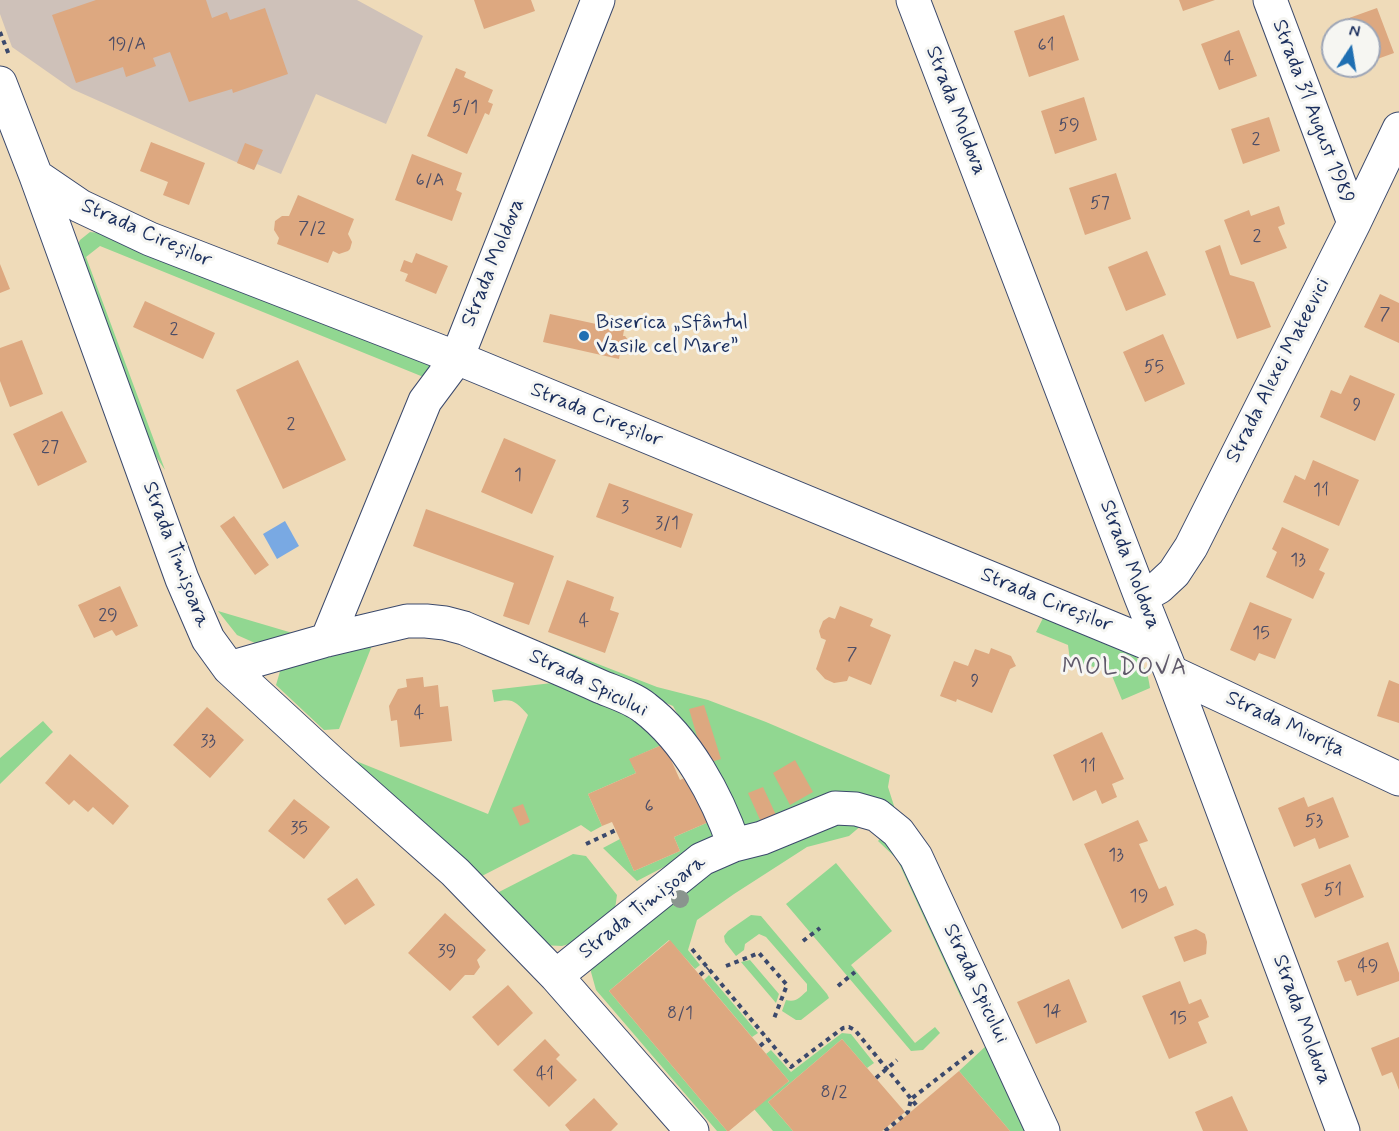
<!DOCTYPE html>
<meta charset="utf-8">
<style>
body{margin:0}
#map{position:relative;width:1399px;height:1131px;overflow:hidden;background:#efdbb9;font-family:Mynerve,sans-serif}
canvas{display:block}
.north{position:absolute;left:1321px;top:18px;width:60px;height:60px;box-sizing:border-box;background:#f6f6f2;border:2px solid #9ea6b7;border-radius:50%;rotate:12deg;font-size:16px;font-weight:700;line-height:24px;text-align:center;color:#1b2f5e}
.north::after{content:'';display:block;margin:auto;width:21px;height:27px;background:#1f6fb2;clip-path:polygon(50% 0,100% 100%,50% 72%,0 100%)}
</style>
<div id="map">
<canvas width="1399" height="1131"></canvas>
<div class="north">N</div>
</div>
<script>
const ctx = document.querySelector('canvas').getContext('2d');
ctx.lineJoin = 'round';
function fillPath(path, color) { ctx.fillStyle = color; ctx.fill(path, 'evenodd'); }
function trace(path, color, width, dash) { ctx.strokeStyle = color; ctx.lineWidth = width; ctx.lineCap = dash ? 'butt' : 'round'; ctx.setLineDash(dash || []); ctx.stroke(path); }
function drawText(font, color, halo, rows, align = 'center') {
  ctx.font = font + ' Mynerve,sans-serif'; ctx.lineWidth = 6; ctx.setLineDash([]); ctx.textBaseline = 'middle'; ctx.strokeStyle = halo; ctx.fillStyle = color; for (const [text, x, y, turn = 0] of rows) {
    ctx.save(); ctx.translate(x, y); ctx.rotate((+turn || 0) * Math.PI / 180); ctx.textAlign = isNaN(turn) ? turn : align; if (halo) ctx.strokeText(text, 0, 0); ctx.fillText(text, 0, 0); ctx.restore();
  }
}
fillPath(new Path2D(`
 M0 0H357L423 36 386 124 316 94 281 174 257 164 254 170 72 89 12 47 0 14Z`), '#cec1b9');
fillPath(new Path2D(`
 M90 232 99 233 434 367 428 378 421 376 100 246 86 257 165 470 151 449 76 248 80 240Z
 M218 611 306 637 255 643 237 635Z
 M1043 618 1134 655C1145 666 1148 673 1150 688L1122 700 1110 671 1070 661 1068 645 1036 632Z
 M373 643 339 729 324 730 276 685 281 668Z
 M549 645 657 687 708 700 766 722 890 775 888 787 895 809 749 833 705 764 673 706 551 655Z
 M569 681 625 706 664 744 630 759 636 773 588 794 602 826 591 832 581 825 480 877 346 757 488 814 528 715C515 701 513 698 494 702L492 690Z
 M43 721 53 732 0 784V758Z
 M841 815 869 819 849 836 807 847 734 894 697 920 688 950 700 965 695 969 669 940 609 991 727 1131H717L596 990 591 972 592 958 679 884Z
 M711 821 714 835 710 843 637 881 603 848 620 839 634 871 680 851 674 837Z
 M887 831 941 931 963 1002 897 859 878 841Z
 M573 854 586 856 617 895 615 909 569 944 562 946 541 945 500 903 499 892Z
 M836 863 892 931 851 965 915 1043 935 1027 940 1033 923 1050 911 1051 786 904Z
 M751 915 761 916 827 994 829 998 801 1020H796L782 1011 786 1000C796 1003 800 997 807 991V984L766 937 759 934 745 944 744 950 736 956 725 942 724 936 728 931Z
 M750 960 779 994 776 1003 741 962Z
 M709 975 758 1033 752 1037 704 980Z
 M842 1033 851 1034 874 1063 867 1068 842 1039 768 1102 793 1131H773L754 1109 789 1081 766 1054 771 1050 791 1072Z
 M987 1045 1026 1131H1010L959 1071Z`), '#91d791');
fillPath(new Path2D(`
 M285 521 299 546 277 559 263 534Z`), '#79a9e3');
fillPath(new Path2D(`
 M96 0H206L212 18 227 12 230 20 265 8 288 74 233 93 232 89 189 102 170 52 153 58 156 66 126 77 123 67 76 83 52 15Z
 M474 0H531L535 11 484 29Z
 M1179 0H1215L1183 11Z
 M1377 8 1394 53 1369 62V30H1337L1335 23Z
 M1064 15 1079 60 1029 77 1014 31Z
 M1239 30 1257 76 1219 90 1201 44Z
 M456 68 466 72 464 77 493 90 488 102 493 104 489 115 485 113 467 154 427 136Z
 M1084 97 1097 140 1055 154 1041 111Z
 M1269 117 1280 151 1243 164 1231 129Z
 M151 142 205 163 189 205 163 195 168 182 140 171Z
 M245 143 263 150 254 170 237 163Z
 M412 154 462 173 456 190 462 193 452 221 395 200Z
 M1116 173 1131 219 1085 235 1069 188Z
 M298 195 354 219 348 234 352 242 350 249 348 251 339 254 333 251 328 263 277 244 279 238 274 230 275 221 282 216H289Z
 M1279 206 1285 224 1278 227 1287 248 1241 265 1224 220 1249 210 1251 216Z
 M1220 245 1230 275 1254 282 1271 327 1237 339 1205 251Z
 M1147 251 1166 295 1126 311 1108 267Z
 M416 253 448 266 436 294 405 281 408 274 400 271 404 260 412 263Z
 M0 264 10 289 0 293Z
 M1380 294 1399 303V343L1364 327Z
 M145 301 215 333 203 359 133 327Z
 M550 314 624 330 623 336H625L628 340 630 344 629 349 625 352 620 353 619 359 543 342Z
 M1163 334 1185 384 1145 402 1123 352Z
 M22 340 43 394 10 407 0 381V348Z
 M298 360 346 460 283 489 236 390Z
 M1350 375 1395 394 1375 441 1320 417 1331 390 1341 394Z
 M62 411 87 462 38 486 13 434Z
 M504 438 556 460 532 514 481 492Z
 M1313 460 1359 480 1339 526 1283 502 1295 475 1305 480Z
 M609 483 693 514 681 548 596 517Z
 M426 509 554 556 529 625 503 616 514 583 413 546Z
 M234 516 269 565 255 575 220 526Z
 M1282 527 1329 549 1319 570 1325 573 1313 599 1266 577 1277 552 1272 549Z
 M567 580 614 597 610 610 619 613 605 653 548 632Z
 M120 586 138 626 116 636 112 630 94 638 78 605Z
 M1250 602 1292 619 1275 659 1259 653 1255 661 1230 650Z
 M840 606 873 619 870 626 891 635 871 685 849 676 847 681 834 683 825 679 816 669 826 640 821 638 819 631 823 621 829 617 835 619Z
 M991 648 1011 656 1016 666 1010 669 992 713 957 699 956 702 940 696 954 661 968 666 975 649 989 654Z
 M423 677 424 687 438 685 440 707 448 706 452 741 400 747 397 720 391 721 389 706 398 689 407 687 406 679Z
 M1389 680 1399 684V723L1377 716Z
 M704 705 721 759 705 764 689 709Z
 M207 707 244 740 210 778 173 745Z
 M1102 732 1124 779 1112 784 1117 797 1102 804 1096 790 1073 801 1053 755Z
 M664 744 680 780 691 775 711 821 674 837 680 851 634 871 612 822 602 826 588 794 636 773 629 759Z
 M70 754 129 806 113 825 93 807 88 812 74 800 69 805 45 783Z
 M795 760 813 792 790 805 773 773Z
 M763 787 776 815 761 822 748 793Z
 M1304 797 1308 807 1333 797 1349 837 1319 849 1315 838 1294 847 1278 808Z
 M294 799 330 827 304 859 268 831Z
 M523 804 530 822 520 826 512 808Z
 M1138 820 1148 841 1139 844 1159 889 1166 886 1174 905 1122 929 1084 844Z
 M1350 864 1364 897 1315 918 1301 884Z
 M357 878 375 905 345 925 327 899Z
 M445 913 486 950 477 960 480 967 474 975H465L450 991 408 953Z
 M1196 929 1205 934 1207 942 1206 954 1184 962 1174 937Z
 M670 940 789 1081 729 1131H727L609 991Z
 M1388 942 1399 973V981L1357 996 1351 980 1345 982 1337 961Z
 M1069 979 1087 1022 1036 1044 1017 1002Z
 M1180 981 1189 1004 1201 999 1209 1017 1198 1022 1207 1043 1169 1059 1142 996Z
 M508 985 533 1013 498 1046 472 1017Z
 M1399 1037V1090L1392 1072 1382 1076 1371 1048Z
 M545 1039 560 1055 556 1059 577 1080 549 1107 513 1070Z
 M842 1039 905 1112 882 1131H793L768 1102Z
 M959 1071 1010 1131H888L907 1115Z
 M1232 1096 1248 1131H1203L1195 1112Z
 M594 1098 618 1124 611 1131H570L565 1125Z`), '#dda880');
const minor = new Path2D(`
 M913 0 1141 597 1171 672 1343 1131
 M1270 0 1354 223
 M0 83 36 176 182 579 208 639 229 668 331 762 455 872 556 976 692 1131
 M36 176 80 206 150 239 457 358 1162 649
 M1141 597 1159 587 1174 573 1191 547 1354 223 1399 129
 M327 640 425 401 457 358 598 0
 M229 668 327 640 407 621H426L445 623 464 628C509 647 555 666 599 686 613 692 633 698 645 708 687 740 717 796 734 845
 M1171 672 1399 779
 M556 976 702 859 734 845 762 838 835 808 856 809 877 815 898 832 916 857 1043 1131`);
trace(minor, '#3b496c', 35);
trace(new Path2D(`
 M0 32 9 55
 M586 844 616 830
 M803 941 820 928
 M692 949 791 1067 843 1028 849 1027 855 1030 917 1106
 M726 966 759 953 787 985 773 1021
 M700 975 708 968
 M838 986 855 972
 M760 1046 768 1039
 M876 1078 897 1060
 M885 1131 908 1112 911 1099 973 1051`), '#3b496c', 4, [4.5, 4.5]);
trace(minor, '#fff', 33);
ctx.fillStyle = '#8a948e';
for (const [x, y] of [
 [680,899]
]) { ctx.beginPath(); ctx.arc(x, y, 9, 0, 2 * Math.PI); ctx.fill(); }
for (const [x, y, r, color] of [
 [584,336,6,"#1f6fb2"]
]) { const dot = new Path2D(); dot.arc(x, y, r, 0, 2 * Math.PI); ctx.fillStyle = color; ctx.fill(dot); trace(dot, '#f6f6f2', 2); }
drawText('18px', '#4c4d66', null, [
 ["19/A",127,45],
 ["61",1046,46],
 ["4",1229,60],
 ["5/1",465,108],
 ["59",1069,126],
 ["2",1256,140],
 ["6/A",430,181],
 ["57",1100,204],
 ["7/2",312,229],
 ["2",1257,237],
 ["7",1385,315],
 ["2",174,330],
 ["55",1154,368],
 ["9",1357,406],
 ["2",291,425],
 ["27",50,448],
 ["1",518,476],
 ["11",1321,491],
 ["3",625,508],
 ["3/1",667,524],
 ["13",1298,561],
 ["29",108,616],
 ["4",584,622],
 ["15",1261,634],
 ["7",852,655],
 ["9",975,682],
 ["4",419,714],
 ["33",208,742],
 ["11",1088,767],
 ["6",649,807],
 ["53",1314,822],
 ["35",299,829],
 ["13",1116,856],
 ["51",1333,891],
 ["19",1139,897],
 ["39",447,952],
 ["49",1368,967],
 ["14",1052,1012],
 ["8/1",680,1014],
 ["15",1178,1019],
 ["41",545,1075],
 ["8/2",834,1093]
]);
drawText('21px', '#1b2f5e', '#f6f6f2', [
 ["Strada Moldova",955,111,69],
 ["Strada 31 August 1989",1312,112,69],
 ["Strada Cireșilor",146,234,24],
 ["Strada Moldova",494,263,-68],
 ["Strada Alexei Mateevici",1279,371,-63],
 ["Strada Cireșilor",596,416,22],
 ["Strada Timișoara",175,555,69],
 ["Strada Moldova",1129,565,69],
 ["Strada Cireșilor",1046,601,22],
 ["Strada Spicului",588,684,26],
 ["Strada Miorița",1285,725,25],
 ["Strada Timișoara",643,908,-38],
 ["Strada Spicului",975,984,65],
 ["Strada Moldova",1301,1020,70]
]);
drawText('21px', '#1b2f5e', '#f6f6f2', [
 ["Biserica „Sfântul",596,324],
 ["Vasile cel Mare”",596,348]
], 'left');
ctx.letterSpacing = '1.5px';
drawText('24px', '#5f596a', '#f6f6f2', [
 ["MOLDOVA",1125,669]
]);
ctx.letterSpacing = '0px';
</script>
